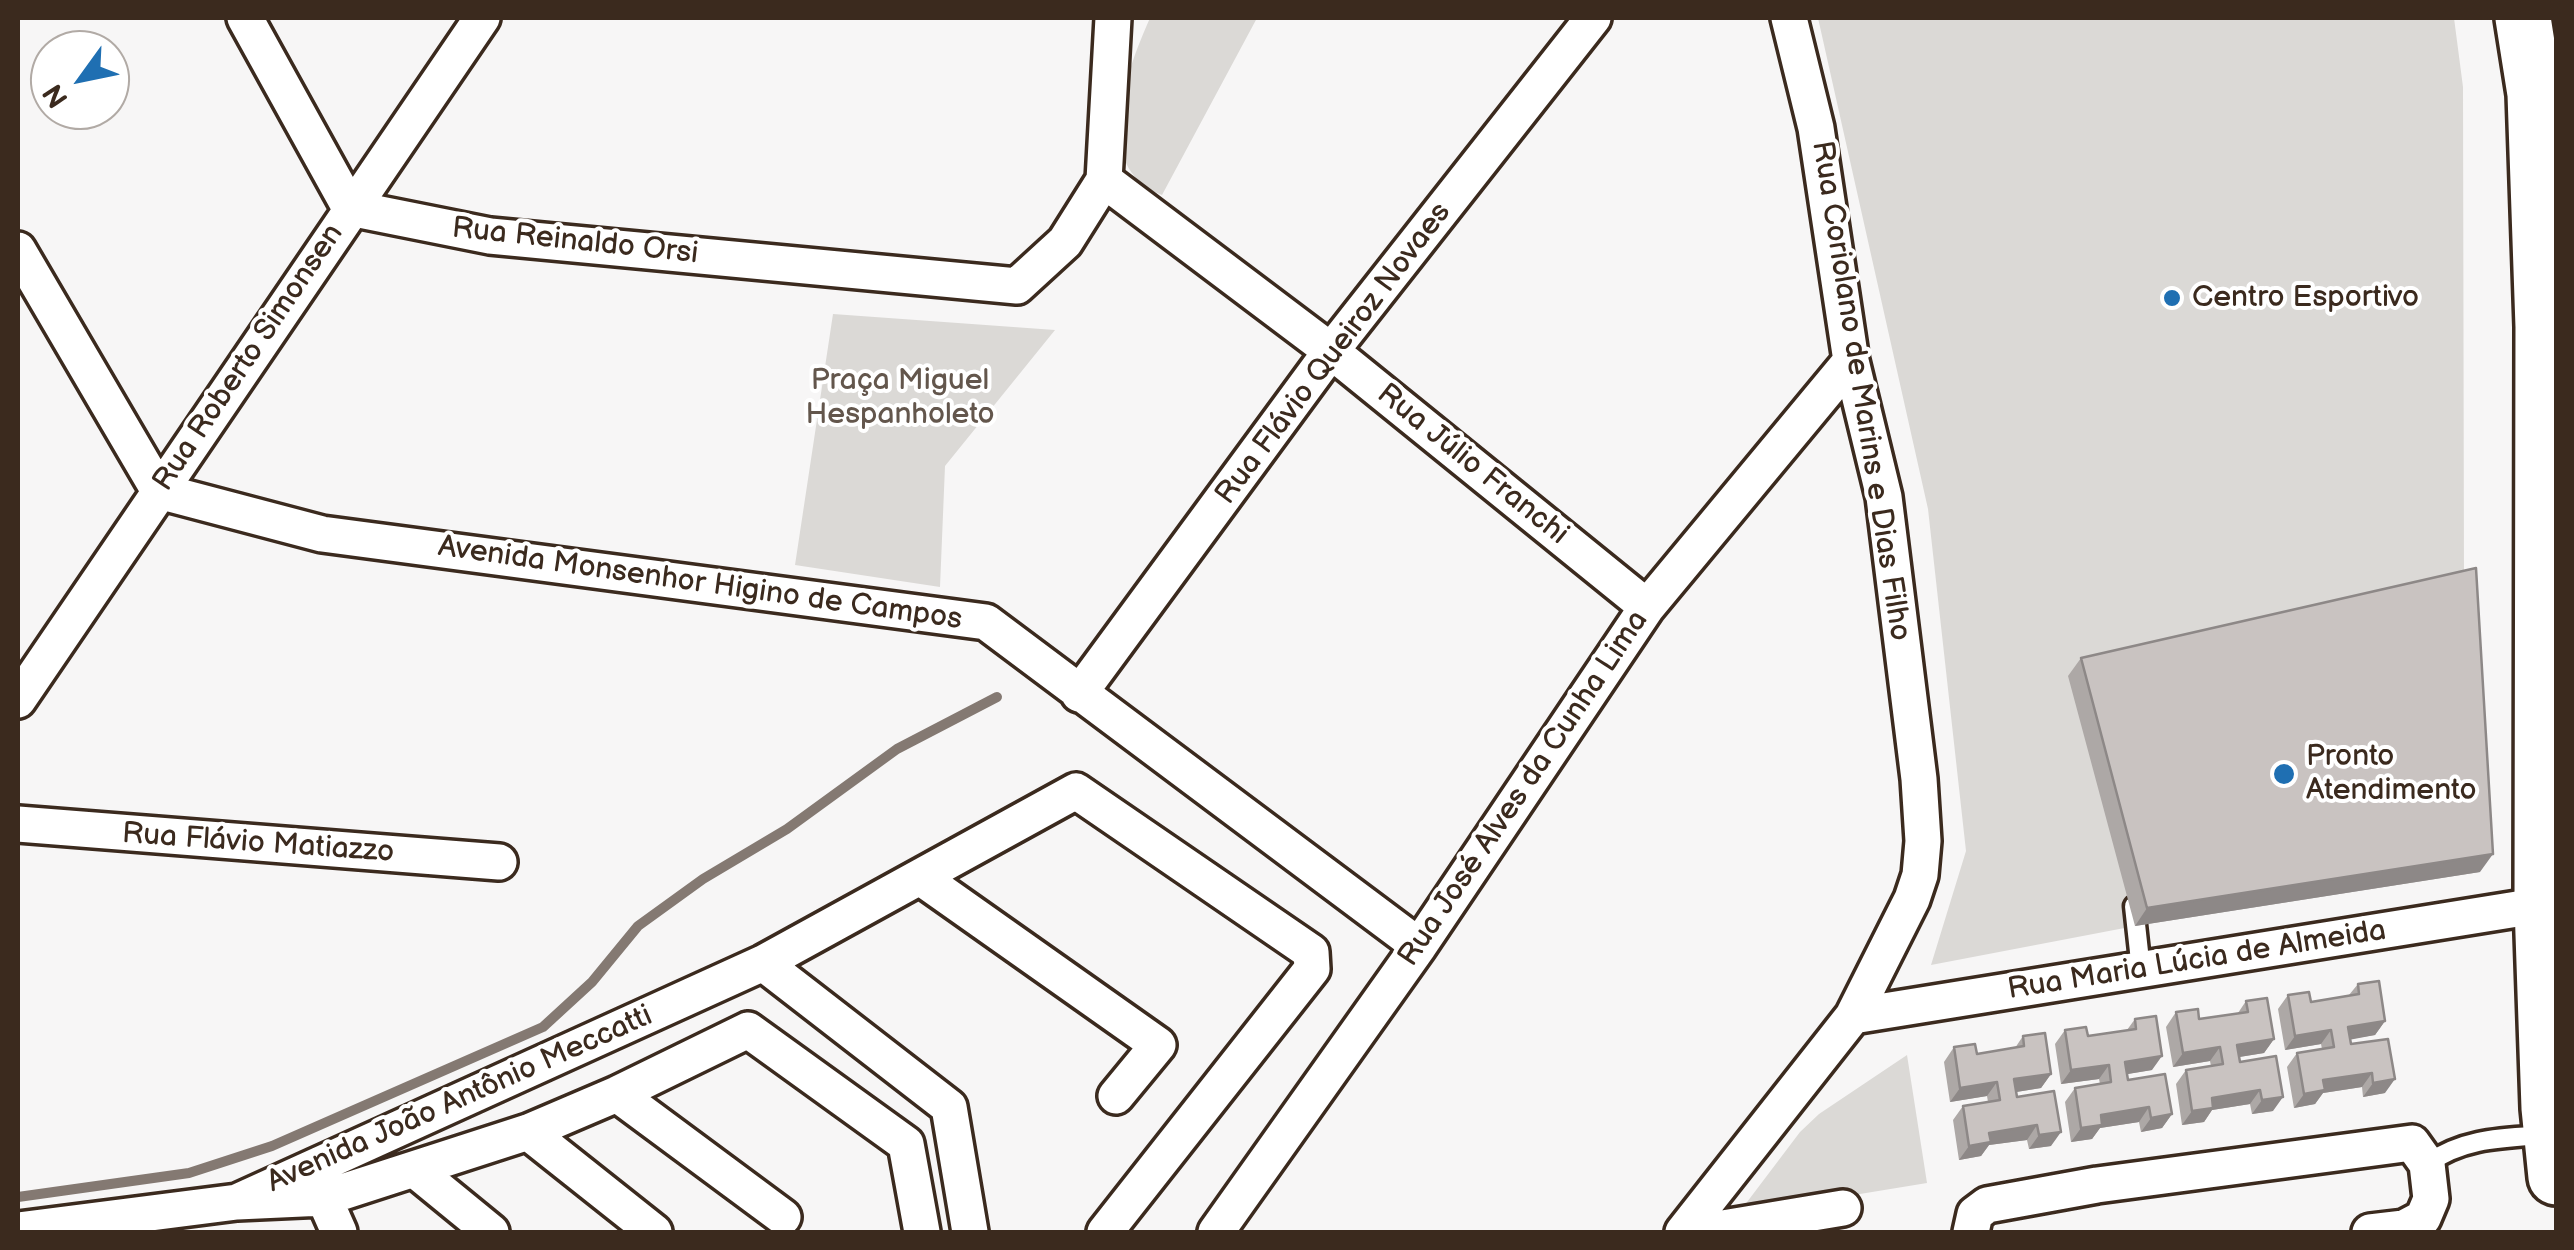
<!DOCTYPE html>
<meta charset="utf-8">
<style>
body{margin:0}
#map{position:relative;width:2574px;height:1250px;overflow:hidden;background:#f7f6f6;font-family:"Balsamiq Sans",sans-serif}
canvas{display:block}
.frame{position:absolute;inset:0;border:20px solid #3b2a1e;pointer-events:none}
.north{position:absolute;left:30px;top:30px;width:100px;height:100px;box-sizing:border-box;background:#fff;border:2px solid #b1aaa5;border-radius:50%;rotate:237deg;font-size:28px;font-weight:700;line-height:40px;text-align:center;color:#3b2a1e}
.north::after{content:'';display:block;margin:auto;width:35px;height:45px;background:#1f6fb2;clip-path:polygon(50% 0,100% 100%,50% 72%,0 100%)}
</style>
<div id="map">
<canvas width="2574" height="1250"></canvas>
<div class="frame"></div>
<div class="north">N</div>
</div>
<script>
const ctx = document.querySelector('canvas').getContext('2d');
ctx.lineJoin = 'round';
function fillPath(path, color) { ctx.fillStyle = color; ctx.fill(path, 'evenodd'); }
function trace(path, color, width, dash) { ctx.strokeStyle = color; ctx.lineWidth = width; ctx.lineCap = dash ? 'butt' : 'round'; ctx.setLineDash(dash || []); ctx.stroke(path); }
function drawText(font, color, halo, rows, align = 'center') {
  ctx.font = font + ' "Balsamiq Sans",sans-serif'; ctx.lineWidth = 8; ctx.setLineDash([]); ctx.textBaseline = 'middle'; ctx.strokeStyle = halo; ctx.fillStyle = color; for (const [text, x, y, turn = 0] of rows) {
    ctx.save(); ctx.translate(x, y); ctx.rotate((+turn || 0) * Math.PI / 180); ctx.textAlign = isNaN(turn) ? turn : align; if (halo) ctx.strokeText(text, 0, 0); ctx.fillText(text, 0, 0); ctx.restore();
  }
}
fillPath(new Path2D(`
 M1150 18H1257L1162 195C1089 167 1127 70 1150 18Z
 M1818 18H2454L2463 87 2464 586 2135 926 1931 965 1966 851 1928 509Z
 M833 314 1055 330 945 466 940 587 795 565Z
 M1907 1055 1927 1183 1738 1214 1800 1132 1819 1114Z`), '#dbd9d6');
trace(new Path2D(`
 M18 1197 189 1173 272 1146 543 1027 592 982 638 926 703 879 787 829 897 749 997 697`), '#847972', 10);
const service = new Path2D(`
 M2134 906 2141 970
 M2427 1164C2463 1138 2502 1138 2546 1135`);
const minor = new Path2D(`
 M245 18 350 208 490 236 1017 286 1065 242 1104 180 1113 18
 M1104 180 1331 351 1647 607
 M18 250 159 491 322 534 986 622 1419 946
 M1079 694 1331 351 1593 18
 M18 700 482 18
 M18 824 499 862
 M920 877 1158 1045 1116 1096
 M763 963 949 1107 970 1232
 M1853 1016 2542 905
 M748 1030 906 1144 922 1232
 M617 1094 783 1217
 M528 1132 654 1232
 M414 1169 491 1232
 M324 1198 339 1232
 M237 1202 763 963 1076 791 1311 952 1312 969 1105 1232
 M18 1230 237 1202 324 1198 528 1132 617 1094 748 1030
 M1216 1232 1419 946 1647 607 1851 361
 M1683 1232 1853 1016 1912 899 1920 875 1923 841 1919 779 1884 497 1851 361 1816 128 1789 18
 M1699 1232 1843 1208
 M1971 1232 1975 1214 1987 1205 2097 1185 2412 1143 2427 1164 2431 1199 2423 1218 2404 1228 2370 1232`);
const primary = new Path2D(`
 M2523 18 2535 94 2543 327 2542 905 2549 1108 2556 1177`);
trace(service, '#3b2a1e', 25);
trace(minor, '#3b2a1e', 42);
trace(primary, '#3b2a1e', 62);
trace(service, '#fff', 18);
trace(minor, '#fff', 35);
trace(primary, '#fff', 55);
fillPath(new Path2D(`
 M2081 658 2480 872 2135 926 2068 676Z
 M2358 984 2385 1021 2375 1035 2350 1039 2351 1044 2385 1093 2363 1097 2362 1087 2323 1093 2315 1104 2294 1108 2287 1067 2297 1053 2322 1049 2321 1044 2285 1050 2278 1009 2288 995 2311 1002 2349 995Z
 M2246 1001 2274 1039 2264 1053 2239 1057 2240 1062 2273 1111 2252 1114 2250 1104 2212 1110 2204 1122 2182 1125 2176 1084 2186 1070 2211 1066 2210 1061 2173 1067 2166 1027 2176 1012 2199 1019 2238 1013Z
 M2135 1019 2152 1070 2127 1074 2128 1080 2172 1114 2162 1128 2141 1132 2139 1122 2100 1128 2092 1139 2071 1142 2065 1102 2075 1088 2100 1084 2099 1079 2061 1084 2055 1044 2065 1030 2088 1036 2127 1030Z
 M2023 1036 2051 1074 2041 1088 2016 1092 2017 1097 2051 1146 2029 1149 2027 1140 1989 1145 1981 1156 1959 1160 1953 1120 1963 1106 1988 1102 1987 1096 1950 1102 1944 1062 1954 1047 1977 1054 2015 1048Z`), '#ada8a6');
fillPath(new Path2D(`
 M2493 854 2480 872 2135 926 2147 908Z
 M2385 1021 2375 1035 2338 1042 2348 1027Z
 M2331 1030 2321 1044 2285 1050 2295 1036Z
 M2274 1039 2264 1053 2227 1059 2237 1045Z
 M2220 1047 2210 1061 2173 1067 2183 1053Z
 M2162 1056 2152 1070 2116 1076 2125 1062Z
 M2109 1065 2099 1079 2061 1084 2071 1070Z
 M2372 1073 2362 1087 2323 1093 2315 1104 2294 1108 2304 1094 2323 1080Z
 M2051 1074 2041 1088 2004 1094 2014 1079Z
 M2395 1079 2385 1093 2363 1097 2373 1083Z
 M1997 1082 1987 1096 1950 1102 1960 1088Z
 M2260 1090 2250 1104 2212 1110 2204 1122 2182 1125 2192 1111 2212 1098Z
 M2283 1097 2273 1111 2252 1114 2262 1100Z
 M2149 1107 2139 1122 2100 1128 2092 1139 2071 1142 2081 1128 2101 1115Z
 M2172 1114 2162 1128 2141 1132 2151 1118Z
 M2037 1125 2027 1140 1989 1145 1981 1156 1959 1160 1969 1146 1989 1133Z
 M2061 1132 2051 1146 2029 1149 2039 1135Z`), '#8d8887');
const building = new Path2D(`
 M2476 568 2493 854 2147 908 2081 658Z
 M2379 981 2385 1021 2348 1027 2351 1044 2388 1039 2395 1079 2373 1083 2372 1073 2323 1080 2325 1090 2304 1094 2297 1053 2334 1047 2331 1030 2295 1036 2288 995 2309 992 2311 1002 2359 994 2358 984Z
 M2267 998 2274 1039 2237 1045 2240 1062 2276 1056 2283 1097 2262 1100 2260 1090 2212 1098 2213 1108 2192 1111 2186 1070 2223 1064 2220 1047 2183 1053 2176 1012 2198 1009 2199 1019 2248 1012 2246 1001Z
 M2156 1016 2162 1056 2125 1062 2128 1080 2165 1074 2172 1114 2151 1118 2149 1107 2101 1115 2102 1125 2081 1128 2075 1088 2111 1082 2109 1065 2071 1070 2065 1030 2086 1027 2088 1036 2136 1029 2135 1019Z
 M2045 1033 2051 1074 2014 1079 2017 1097 2054 1091 2061 1132 2039 1135 2037 1125 1989 1133 1991 1142 1969 1146 1963 1106 2000 1100 1997 1082 1960 1088 1954 1047 1975 1044 1977 1054 2024 1046 2023 1036Z`);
fillPath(building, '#c9c3c1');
trace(building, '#8d8887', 2.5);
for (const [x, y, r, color] of [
 [2172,298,10,"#1f6fb2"],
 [2284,774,12,"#1f6fb2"]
]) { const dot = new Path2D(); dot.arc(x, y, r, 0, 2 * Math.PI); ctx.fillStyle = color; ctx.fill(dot); trace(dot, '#fff', 4); }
drawText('30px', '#3b2a1e', '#fff', [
 ["Rua Reinaldo Orsi",575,242,6],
 ["Rua Flávio Queiroz Novaes",1334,354,-53],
 ["Rua Roberto Simonsen",249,358,-56],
 ["Rua Coriolano de Marins e Dias Filho",1860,391,81],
 ["Rua Júlio Franchi",1472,465,39],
 ["Avenida Monsenhor Higino de Campos",700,584,8],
 ["Rua José Alves da Cunha Lima",1524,789,-56],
 ["Rua Flávio Matiazzo",258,844,4],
 ["Rua Maria Lúcia de Almeida",2197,961,-9],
 ["Avenida João Antônio Meccatti",460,1100,-24]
]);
drawText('30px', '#3b2a1e', '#fff', [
 ["Centro Esportivo",2192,298],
 ["Pronto",2306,757],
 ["Atendimento",2306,791]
], 'left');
drawText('30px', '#63564c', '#fff', [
 ["Praça Miguel",900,381],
 ["Hespanholeto",900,415]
]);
</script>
